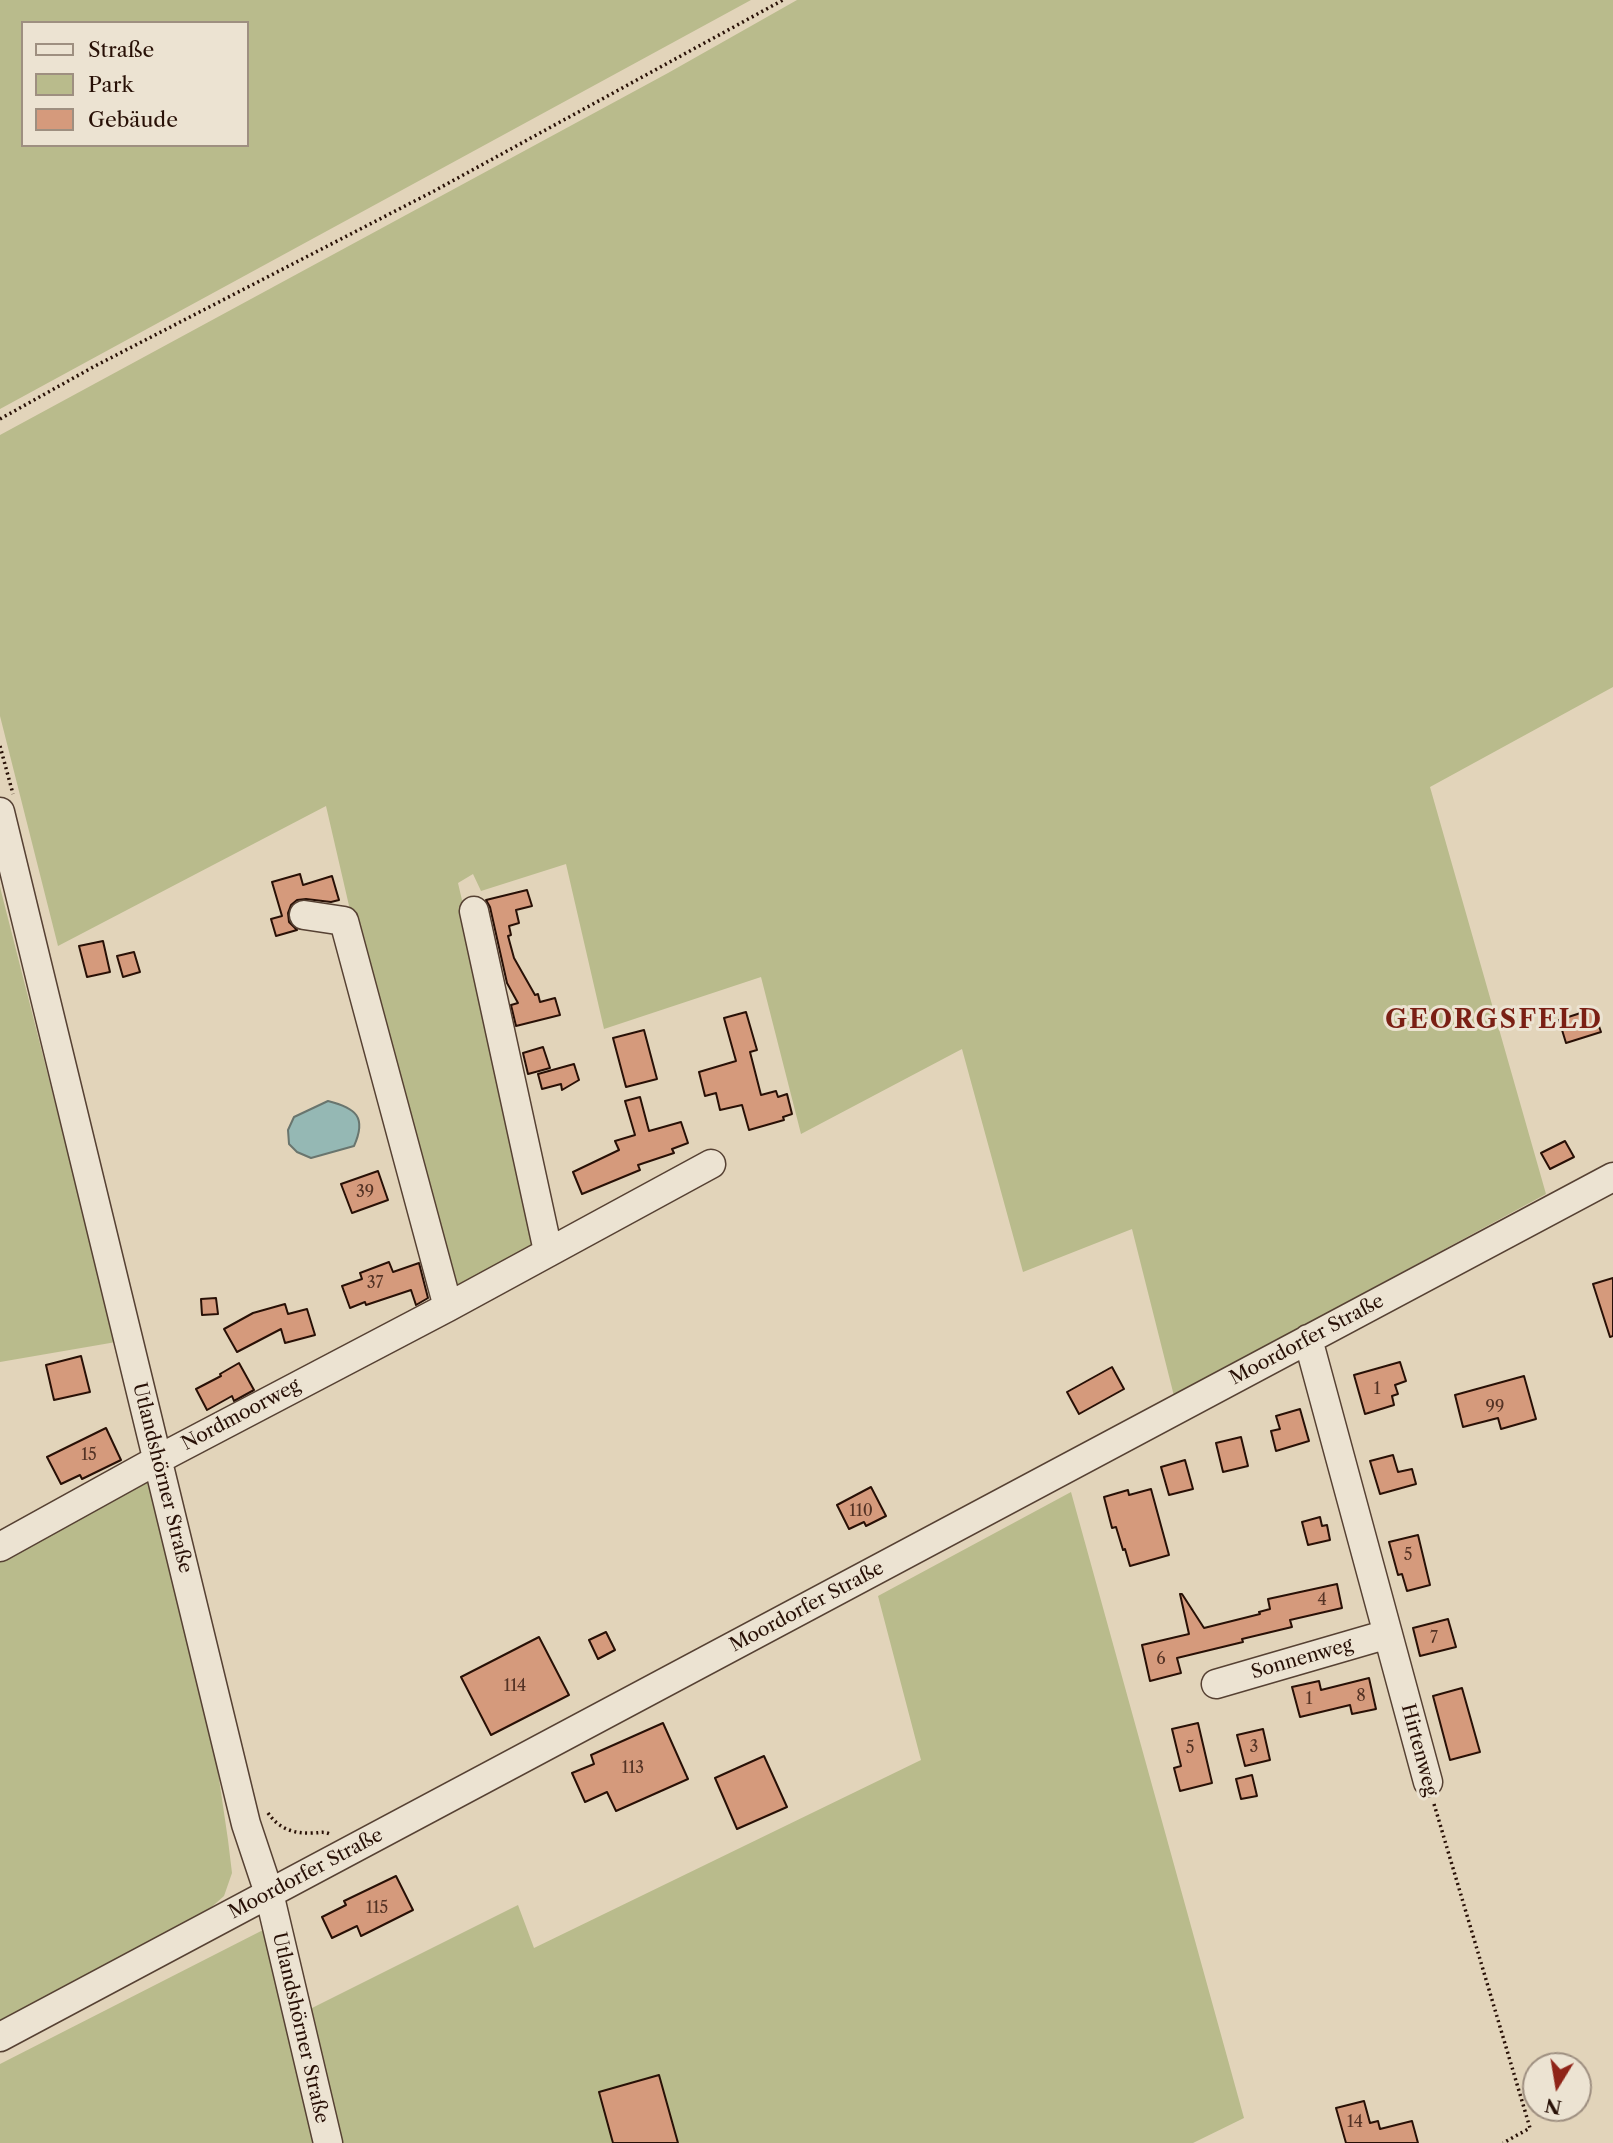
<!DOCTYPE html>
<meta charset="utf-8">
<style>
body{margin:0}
#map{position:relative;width:1613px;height:2143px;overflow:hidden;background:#e2d4ba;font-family:"Libre Caslon Text",serif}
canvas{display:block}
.legend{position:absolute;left:21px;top:21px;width:228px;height:126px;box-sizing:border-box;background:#ece3d2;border:2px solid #9e8f80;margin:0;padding:9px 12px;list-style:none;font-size:21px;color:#281006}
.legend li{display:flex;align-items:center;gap:14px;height:35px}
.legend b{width:35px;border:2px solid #9e8f80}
.north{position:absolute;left:1522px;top:2052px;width:70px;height:70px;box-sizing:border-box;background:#ece3d2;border:2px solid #9e8f80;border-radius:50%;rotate:191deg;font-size:19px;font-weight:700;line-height:28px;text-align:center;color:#281006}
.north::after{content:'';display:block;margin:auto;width:24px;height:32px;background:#8f2418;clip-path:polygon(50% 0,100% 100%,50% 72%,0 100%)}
</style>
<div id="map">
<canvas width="1613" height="2143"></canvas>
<ul class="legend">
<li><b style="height:9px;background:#ece3d2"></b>Straße</li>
<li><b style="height:19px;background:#b9bb8c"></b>Park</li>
<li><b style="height:19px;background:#d59a7c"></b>Gebäude</li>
</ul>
<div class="north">N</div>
</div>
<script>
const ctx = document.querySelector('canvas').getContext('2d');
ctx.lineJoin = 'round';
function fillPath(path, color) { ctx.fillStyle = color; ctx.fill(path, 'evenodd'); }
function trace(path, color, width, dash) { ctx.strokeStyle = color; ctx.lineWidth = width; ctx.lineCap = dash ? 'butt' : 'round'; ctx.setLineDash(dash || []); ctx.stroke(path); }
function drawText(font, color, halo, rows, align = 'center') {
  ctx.font = font + ' "Libre Caslon Text",serif'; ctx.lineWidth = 6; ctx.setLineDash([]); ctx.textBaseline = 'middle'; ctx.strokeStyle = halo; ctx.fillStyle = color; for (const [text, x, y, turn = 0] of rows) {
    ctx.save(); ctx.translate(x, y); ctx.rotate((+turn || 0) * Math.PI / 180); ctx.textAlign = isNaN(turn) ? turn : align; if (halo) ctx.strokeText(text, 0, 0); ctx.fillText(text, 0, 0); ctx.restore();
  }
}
fillPath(new Path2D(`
 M0 0H751L0 409ZM23 23H247V145H23Z
 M797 0H1613V687L1430 787 1546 1194 1174 1396 1132 1229 1023 1272 962 1049 801 1134 761 977 604 1029 566 864 481 891 473 874 458 883 542 1243 451 1299 353 923 326 806 58 946 0 716V435L668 73Z
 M0 887 116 1342 0 1362Z
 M150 1480 217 1765 228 1840 232 1873 224 1896 206 1912 0 2024V1558Z
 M1071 1492 1244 2118 1193 2143H0V2064L265 1929 288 2020 518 1905 534 1948 921 1760 878 1596Z`), '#b9bb8c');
const water = new Path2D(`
 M328 1101C356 1108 367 1117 354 1146L311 1158 297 1152 289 1144 288 1130 294 1117Z`);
fillPath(water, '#95b8b4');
trace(water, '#69756e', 2);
const building = new Path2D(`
 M300 874 303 885 332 876 339 900 331 902 306 899 297 900 291 905 288 913 289 922 297 930 276 936 271 919 282 916 272 882Z
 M527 890 532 906 516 910 519 923 509 926 511 935 508 936 514 958 535 995 538 994 540 1002 555 998 560 1015 516 1026 511 1005 518 1003 507 983 490 907 486 900Z
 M103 941 110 972 87 977 79 946Z
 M134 952 140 972 123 977 117 956Z
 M1593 1009 1601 1032 1566 1043 1559 1020Z
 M746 1012 757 1050 750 1052 761 1095 776 1091 778 1097 787 1094 792 1114 783 1117 784 1120 749 1130 742 1105 720 1110 716 1093 705 1096 699 1072 736 1061 724 1018Z
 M644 1030 657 1079 626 1087 613 1038Z
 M543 1047 550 1068 528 1074 523 1053Z
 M574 1064 579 1080 562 1090 561 1084 542 1089 538 1074Z
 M640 1097 649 1131 681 1122 688 1143 672 1149 674 1153 638 1165 640 1170 582 1194 573 1172 619 1150 615 1141 635 1135 625 1101Z
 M1565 1141 1574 1157 1550 1169 1541 1153Z
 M378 1171 388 1200 352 1213 341 1184Z
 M389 1262 393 1272 419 1263 428 1298 416 1305 411 1290 366 1305 365 1302 350 1308 342 1286 362 1279 360 1273Z
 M1613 1278V1336L1610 1337 1593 1284Z
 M216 1298 218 1314 202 1315 201 1299Z
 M285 1304 288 1314 307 1309 315 1335 285 1343 281 1329 237 1352 224 1329 253 1313Z
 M81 1356 90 1392 54 1400 46 1365Z
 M1400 1362 1406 1381 1395 1385 1398 1394 1392 1396 1394 1405 1365 1414 1354 1375Z
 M239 1363 254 1390 234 1401 232 1396 207 1410 196 1389 221 1376 220 1374Z
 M1112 1367 1124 1389 1079 1414 1067 1392Z
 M1524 1376 1536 1419 1501 1429 1498 1418 1463 1427 1455 1395Z
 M1300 1409 1309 1441 1276 1451 1271 1431 1280 1429 1276 1416Z
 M106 1428 121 1460 82 1479 80 1475 61 1484 47 1457Z
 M1241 1437 1248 1466 1223 1472 1216 1443Z
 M1393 1455 1398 1472 1412 1469 1416 1484 1380 1494 1370 1461Z
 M1185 1460 1193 1489 1169 1495 1161 1467Z
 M871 1487 886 1516 866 1526 864 1522 849 1529 837 1505Z
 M1151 1489 1169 1555 1130 1566 1125 1549 1123 1550 1116 1527 1112 1528 1104 1497 1128 1490 1129 1495Z
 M1320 1517 1322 1526 1327 1525 1330 1540 1308 1545 1302 1522Z
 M1418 1535 1430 1585 1407 1591 1402 1574 1398 1575 1389 1542Z
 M1337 1584 1342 1608 1290 1620 1292 1627 1242 1639 1243 1642 1177 1658 1181 1673 1150 1681 1142 1645 1189 1634 1180 1594H1182L1204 1628 1260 1614 1259 1612 1270 1609 1268 1599Z
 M1448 1619 1456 1647 1420 1656 1413 1628Z
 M606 1632 615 1650 598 1659 589 1640Z
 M539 1637 569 1695 491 1735 461 1677Z
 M1369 1678 1376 1709 1352 1714 1350 1705 1300 1717 1292 1687 1319 1681 1321 1690Z
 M1462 1688 1480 1752 1450 1760 1433 1696Z
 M663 1723 688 1779 616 1811 607 1792 585 1802 572 1773 594 1764 591 1755Z
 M1198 1723 1212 1783 1180 1791 1174 1768 1181 1766 1172 1729Z
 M1263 1729 1270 1760 1245 1766 1237 1735Z
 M764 1756 787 1807 737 1829 715 1778Z
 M1252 1775 1257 1796 1241 1799 1236 1779Z
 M396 1876 413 1910 361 1936 357 1926 332 1938 322 1917 346 1905 344 1901Z
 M659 2075 678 2143H613L599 2092Z
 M1364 2101 1370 2123 1378 2121 1380 2129 1412 2121 1418 2143H1346L1336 2108Z`);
fillPath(building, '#d59a7c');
trace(building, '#281006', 2);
const minor = new Path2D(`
 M0 812 246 1824 269 1893 328 2143
 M474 911 548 1251
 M304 915 344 921 448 1307
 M1308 1339 1428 1782
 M0 1547 170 1453 448 1307 711 1164
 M1216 1684 1388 1634
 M0 2037 1613 1177`);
trace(minor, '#564133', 31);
trace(new Path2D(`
 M0 419 95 366 434 191 783 0
 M0 746 13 794
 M1434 1804 1530 2128 1503 2143
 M268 1813C279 1829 294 1834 313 1833 320 1833 323 1831 330 1834`), '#281006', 3.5, [2, 3.5]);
trace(minor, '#ece3d2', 28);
drawText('16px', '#533224', null, [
 ["39",365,1192],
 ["37",375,1283],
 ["1",1377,1389],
 ["99",1495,1407],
 ["15",89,1455],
 ["110",861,1511],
 ["5",1408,1555],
 ["4",1322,1600],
 ["7",1434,1638],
 ["6",1161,1659],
 ["114",515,1686],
 ["8",1361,1696],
 ["1",1309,1699],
 ["3",1254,1747],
 ["5",1190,1748],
 ["113",633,1768],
 ["115",377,1908],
 ["14",1355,2122]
]);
drawText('19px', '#281006', '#ece3d2', [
 ["Moordorfer Straße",1307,1340,-28],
 ["Nordmoorweg",241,1415,-28],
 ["Utlandshörner Straße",162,1478,76],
 ["Moordorfer Straße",807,1607,-28],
 ["Sonnenweg",1302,1659,-16],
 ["Hirtenweg",1419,1750,75],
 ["Moordorfer Straße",306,1874,-28],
 ["Utlandshörner Straße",300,2028,77]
]);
ctx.letterSpacing = '2px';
drawText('bold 26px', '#7a1f14', '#ece3d2', [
 ["GEORGSFELD",1494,1020]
]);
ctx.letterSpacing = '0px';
</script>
